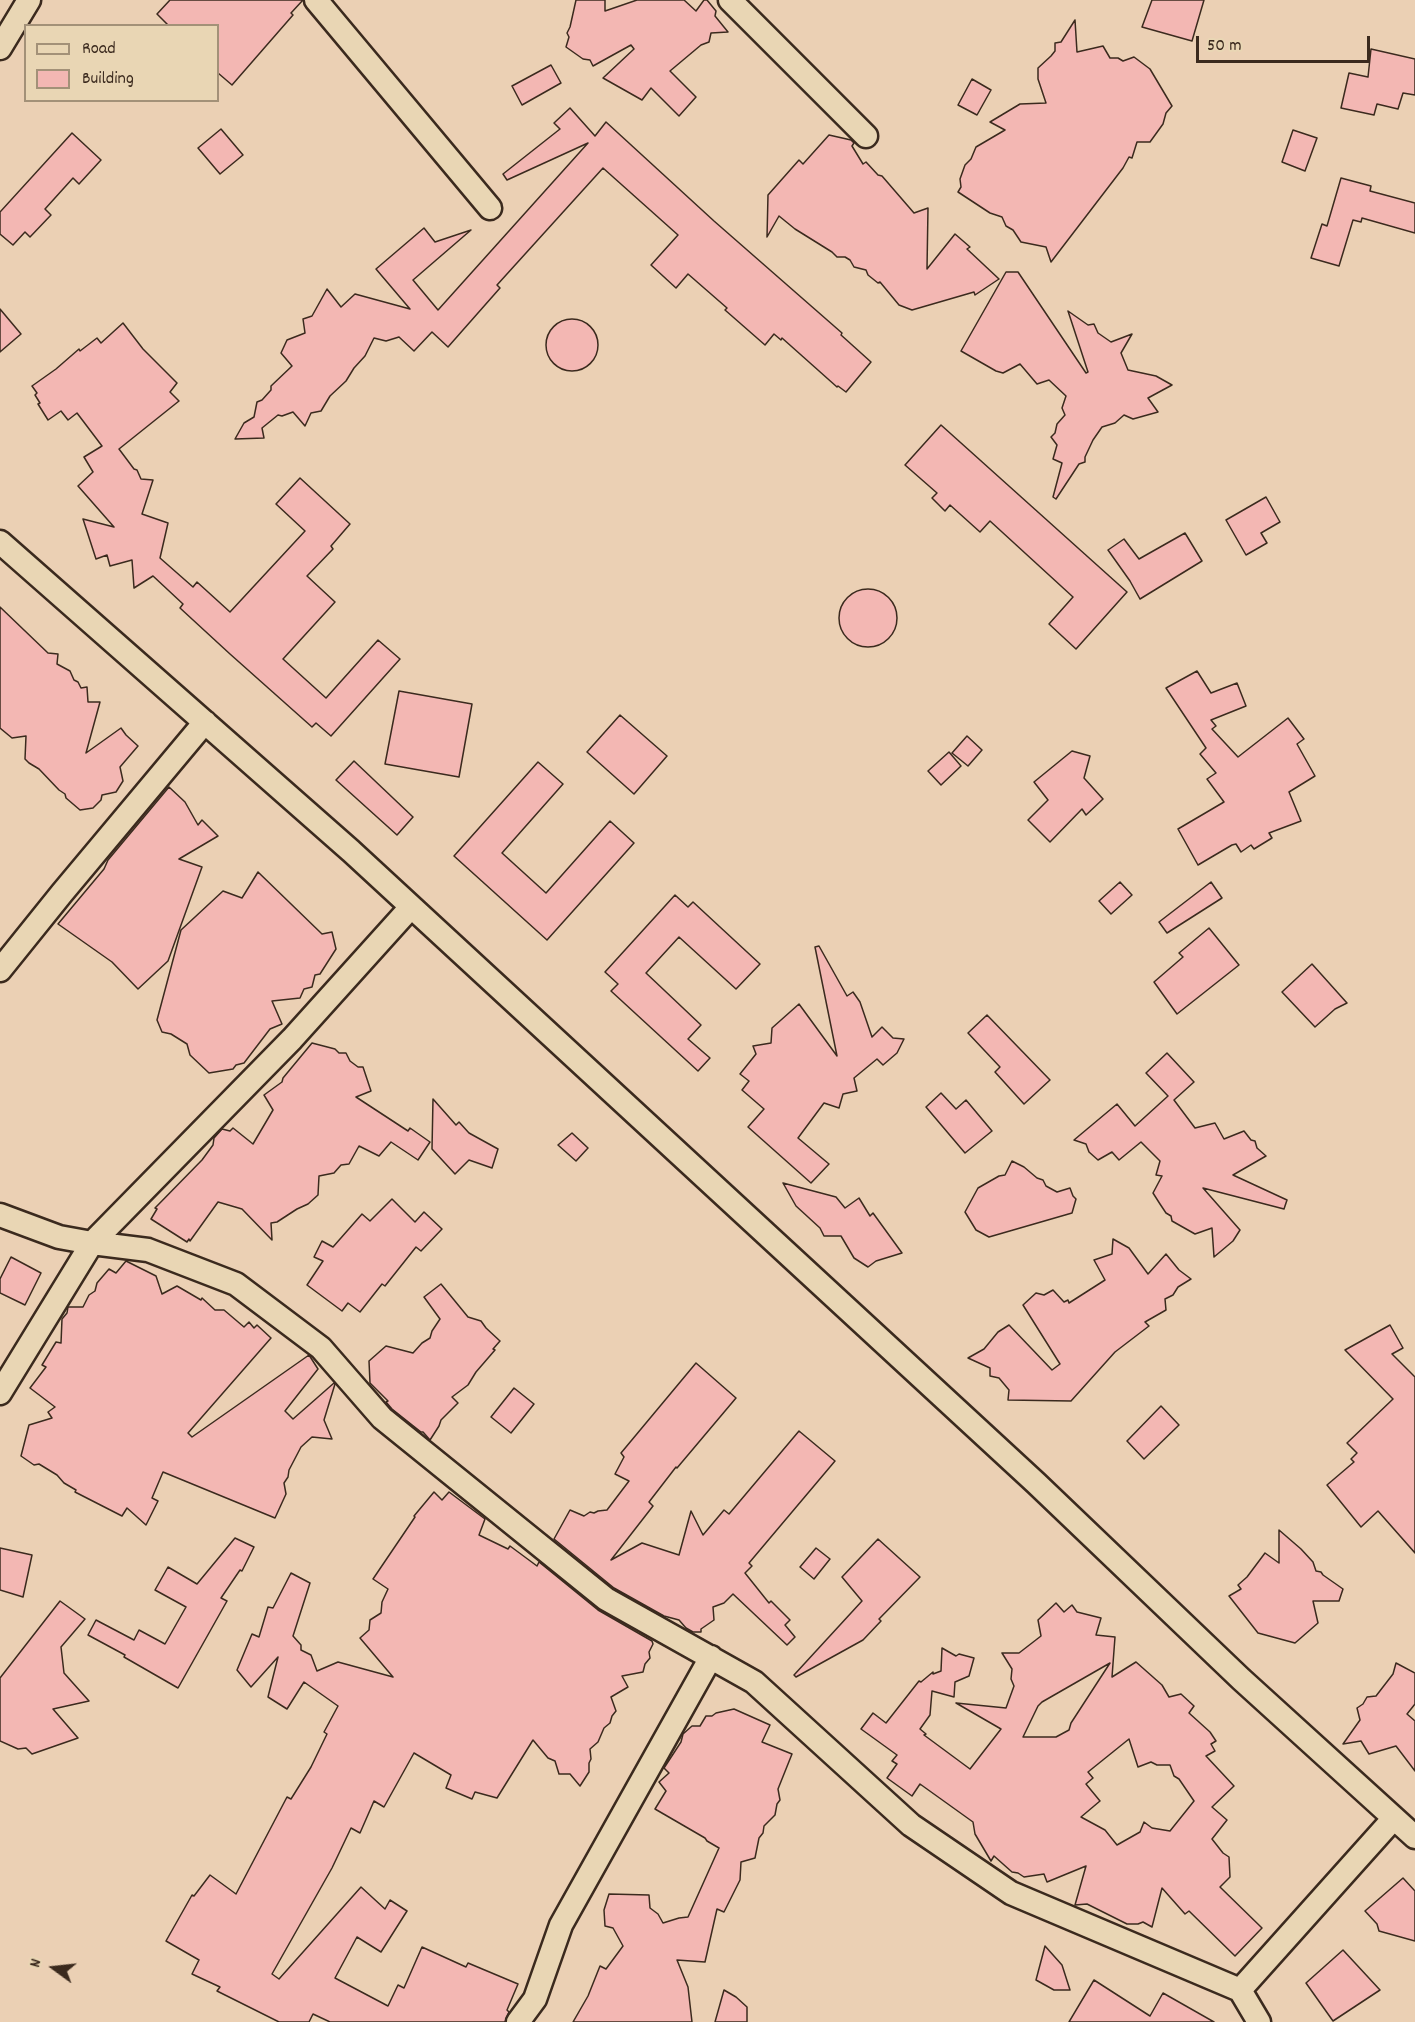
<!DOCTYPE html>
<style>
body{margin:0}
#map{position:relative;width:1415px;height:2022px;overflow:hidden;background:#ebd0b4;font-family:Dekko,sans-serif}
canvas{display:block}
.legend{position:absolute;left:24px;top:24px;width:195px;height:78px;box-sizing:border-box;background:#e9d6b4;border:2px solid #a39178;margin:0;padding:8px 10px;list-style:none;font-size:18px;color:#3b2a1e}
.legend li{display:flex;align-items:center;gap:12px;height:30px}
.legend b{width:30px;border:2px solid #a39178}
.north{position:absolute;left:24px;top:1938px;width:60px;height:60px;-webkit-text-stroke:4px #e9d6b4;paint-order:stroke;rotate:285deg;font-size:16px;font-weight:700;line-height:24px;text-align:center;color:#3b2a1e}
.north::after{content:'';display:block;margin:auto;width:21px;height:27px;background:#3b2a1e;clip-path:polygon(50% 0,100% 100%,50% 72%,0 100%)}
.scale{position:absolute;left:1196px;top:36px;width:174px;height:27px;box-sizing:border-box;border:3px solid #3b2a1e;border-top:0;padding-left:8px;font-size:18px;line-height:21px;white-space:nowrap;color:#3b2a1e;-webkit-text-stroke:4px #e9d6b4;paint-order:stroke}
</style>
<div id="map">
<canvas width="1415" height="2022"></canvas>
<ul class="legend">
<li><b style="height:8px;background:#e9d6b4"></b>Road</li>
<li><b style="height:16px;background:#f3b7b3"></b>Building</li>
</ul>
<div class="north">N</div>
<div class="scale">50 m</div>
</div>
<script>
const ctx = document.querySelector('canvas').getContext('2d');
ctx.lineJoin = 'round';
function fillPath(path, color) { ctx.fillStyle = color; ctx.fill(path, 'evenodd'); }
function trace(path, color, width, dash) { ctx.strokeStyle = color; ctx.lineWidth = width; ctx.lineCap = dash ? 'butt' : 'round'; ctx.setLineDash(dash || []); ctx.stroke(path); }
const building = new Path2D(`
 M170 0H303L291 13 293 15 232 85 218 73V26H169L157 14Z
 M576 0H605V11L637 0H684L696 11 704 0H707L716 11 715 16 728 32 711 33 709 42 701 45 670 71 696 97 679 116 651 88 642 100 603 78 634 49 631 45 593 66 590 60 583 59 566 47 569 37 567 33 570 27Z
 M1152 0H1204L1192 41 1142 27Z
 M1075 20 1077 52 1103 46 1110 58H1118L1123 61 1134 57 1150 69 1172 106 1166 113 1163 124 1150 142H1137L1132 158 1129 157 1123 168 1051 262 1046 247 1021 242 1013 230 1006 226 1002 217 990 213 958 192 961 187 960 179 965 165 971 159 976 147 1005 130 990 122 1020 104 1046 103 1038 79V68L1051 56 1055 51V43L1061 42Z
 M1371 49 1415 59V95L1403 93 1398 109 1377 104 1374 115 1341 108 1349 73 1368 77Z
 M551 65 561 83 522 105 512 86Z
 M972 79 991 90 977 115 958 105Z
 M570 108 595 136 606 122 714 221 842 333 841 335 871 362 846 392 838 386 837 387 782 338 781 340 774 334 765 345 725 310 727 308 688 274 676 288 651 265 678 235 603 168 497 285 500 288 448 347 432 332 414 351 399 337 386 341 374 338 365 356 354 368 346 381 330 396 321 411 311 413 305 426 293 412 282 416 278 415 262 428 264 438 235 439 244 423 254 417 257 402 262 400 271 390V386L292 366 281 353 287 340 305 333 303 319 312 316 327 289 341 307 355 294 410 309 376 269 424 228 435 242 471 230 413 280 438 310 588 143 507 180 503 174 560 129 554 123Z
 M221 129 243 155 220 174 198 148Z
 M1293 130 1317 138 1305 171 1282 162Z
 M72 133 101 160 79 184 73 178 45 209 51 215 30 237 25 232 13 245 0 234V212Z
 M829 135 851 140 854 143 852 146 863 164 866 162 878 175 882 176 914 213 928 208 927 269 955 234 970 247 967 249 999 279 975 295 974 292 912 310 899 305 880 282 878 283 868 275 866 270 854 267 850 260 845 257H837L832 252 795 229 779 216 767 237 768 195 799 160 803 164Z
 M1341 178 1371 186 1370 191 1415 203V233L1362 218 1361 222 1353 220 1339 266 1311 258 1322 224 1327 226Z
 M1006 272H1018L1086 373 1088 372 1068 311 1088 325 1094 324 1098 333 1111 342 1132 334 1121 353 1128 370 1156 376 1172 385 1148 398 1158 412 1133 419 1124 415 1115 423 1102 427 1093 440 1085 457V462L1079 464 1056 499 1053 497 1062 463 1053 459 1057 445 1051 437 1055 433 1057 424 1065 415 1062 408 1066 396 1049 380 1037 384 1020 364 1003 373 996 371 961 351Z
 M0 309 21 334 0 352Z
 M546 345a26 26 0 1 1 52 0a26 26 0 1 1-52 0Z
 M123 323 143 349 177 383 170 392 179 401 119 449 134 469 137 470 141 479 153 480 142 514 168 523 160 558 193 587 197 582 230 612 305 531 276 504 300 478 350 524 331 546 333 549 307 576 335 602 283 659 326 698 378 640 400 659 331 736 316 723 312 727 230 654 180 608 183 604 153 576 134 588 132 560 110 566 107 555 96 559 83 519 114 527 78 486 93 472 84 457 102 446 77 413 68 420 61 411 48 420 38 404 40 403 35 395 37 393 32 386 56 369 79 349 80 351 97 338 101 343Z
 M941 425 1127 592 1076 649 1049 624 1073 597 990 521 980 532 950 505 945 511 932 498 937 493 905 465Z
 M1266 497 1280 522 1261 533 1267 543 1246 555 1226 520Z
 M1185 533 1202 561 1140 599 1130 581 1108 550 1124 539 1139 559Z
 M839 618a29 29 0 1 1 58 0a29 29 0 1 1-58 0Z
 M0 607 48 653 58 654 57 664 70 671 74 680 78 682 81 688 87 687 88 702H100L86 753 121 728 126 735 138 746 120 767 123 781 116 792 102 795 101 800 93 808 80 810 66 798 65 794 59 790 39 769 29 763 25 759 26 736 12 738 0 728Z
 M1197 671 1211 693 1237 683 1246 706 1211 720 1216 726 1212 729 1238 757 1288 718 1304 739 1297 744 1315 776 1289 792 1301 821 1269 833 1272 838 1254 849 1251 845 1241 852 1236 844 1232 845 1198 865 1178 829 1224 802 1207 779 1216 773 1200 754 1206 748 1166 688Z
 M399 691 472 704 459 777 385 764Z
 M620 715 667 756 634 794 587 752Z
 M967 736 982 750 968 766 952 753Z
 M1072 751 1090 756 1084 778 1103 799 1086 815 1082 809 1050 842 1028 820 1048 800 1034 782Z
 M949 752 961 766 941 785 928 771Z
 M354 761 413 817 397 835 336 780Z
 M538 762 563 784 502 853 546 893 610 821 634 843 547 940 454 856Z
 M169 787 185 802 198 825 202 820 218 836 179 859 202 867 168 961 138 989 112 962 58 924 104 869 108 860Z
 M258 872 322 934 332 932 336 949 320 974 315 975 312 987 304 989 300 998 272 1001 282 1024 270 1029 244 1063 236 1065 233 1069 209 1073 190 1055 187 1044 171 1034 162 1032 157 1020 181 930 223 891 242 898Z
 M1120 882 1132 895 1111 914 1099 901Z
 M1211 882 1222 898 1167 933 1159 922Z
 M675 895 688 907 693 902 760 964 736 989 679 937 646 973 701 1025 688 1039 710 1058 698 1071 611 991 618 984 605 972Z
 M1209 928 1239 965 1177 1014 1154 982 1183 957 1179 953Z
 M819 946 847 996 853 992 860 1002 872 1037 882 1027 893 1038 904 1039 897 1053 883 1065 877 1059 854 1078 857 1091 843 1094 839 1108 824 1103 798 1138 829 1164 811 1183 748 1127 764 1109 742 1090 749 1081 740 1074 756 1054 753 1046 771 1043 772 1028 799 1004 837 1056 815 947Z
 M1312 964 1347 1003 1335 1009 1315 1027 1282 992Z
 M987 1015 1050 1080 1024 1104 995 1072 1000 1067 968 1033Z
 M312 1043 335 1049 339 1053H346L350 1061 358 1067H363L371 1091 356 1097 408 1131 410 1128 430 1142 418 1160 391 1142 379 1156 359 1146 349 1164 341 1165 334 1173 319 1176 318 1195 308 1204 297 1209 277 1222 271 1223 272 1240 242 1209 218 1202 190 1241 189 1239 187 1242 151 1219 157 1209 155 1208 202 1160 213 1145 214 1138 222 1129 230 1131 233 1128 253 1144 273 1110 264 1095 282 1082 283 1078Z
 M1167 1053 1194 1082 1174 1100 1195 1128 1215 1123 1224 1139 1244 1131 1251 1140 1255 1141 1257 1148 1266 1156 1233 1175 1287 1200 1284 1209 1203 1188 1240 1230 1233 1241 1214 1257 1212 1228 1195 1234 1172 1221 1171 1216 1166 1213 1160 1204 1153 1193 1162 1176 1156 1175 1160 1161 1141 1142 1119 1160 1112 1152 1098 1160 1089 1152 1086 1144 1074 1140 1117 1104 1135 1126 1168 1096 1146 1073Z
 M941 1093 956 1109 966 1100 992 1131 965 1153 926 1107Z
 M433 1099 456 1125 459 1122 469 1133 498 1149 492 1168 469 1160 455 1174 432 1149Z
 M572 1133 588 1148 576 1161 558 1145Z
 M1012 1161 1024 1167 1037 1178 1043 1180 1046 1186 1057 1192 1070 1188 1073 1196 1076 1199 1072 1213 989 1237 976 1230 965 1212 978 1188 999 1176 1005 1175Z
 M783 1183 836 1197 845 1208 859 1198 870 1216 873 1213 902 1253 876 1261 868 1267 854 1258 841 1236H824L820 1228 796 1206Z
 M392 1199 415 1222 424 1212 442 1229 421 1251 416 1247 385 1286 382 1284 360 1312 348 1303 342 1311 307 1285 323 1261 314 1257 322 1241 333 1247 362 1214 370 1221Z
 M1113 1239 1129 1248 1148 1274 1166 1254 1179 1270 1191 1279 1178 1287 1173 1295 1165 1299 1166 1310 1145 1322 1149 1326 1115 1352 1071 1401 1008 1400 1009 1390 999 1378 990 1376V1368L968 1358 984 1349 998 1332 1009 1325 1052 1370 1060 1364 1023 1305 1036 1293 1044 1295 1053 1290 1064 1302 1068 1300 1069 1303 1105 1280 1094 1260 1112 1254Z
 M11 1257 41 1273 25 1305 0 1293V1279Z
 M126 1261 156 1276 162 1294 177 1286 201 1300 202 1298 215 1310H224L244 1327 249 1322 254 1328 257 1325 271 1338 188 1433 192 1437 309 1355 318 1369 285 1411 293 1419 334 1383 335 1384 324 1420 332 1439 312 1437 301 1447 289 1470 288 1477 284 1483 286 1494 275 1518 163 1472 152 1498 158 1501 146 1525 127 1508 122 1516 75 1492 76 1490 64 1483 57 1475 39 1464 34 1465 21 1456 29 1425 52 1418 48 1412 55 1407 30 1388 46 1367 42 1365 56 1342 61 1343 62 1319 67 1313 68 1307H83L89 1295 95 1291 97 1283 109 1269 116 1273Z
 M441 1284 468 1317 481 1321 486 1328 500 1341 493 1349 495 1350 476 1372 468 1385 452 1397 458 1403 441 1420 439 1426 430 1440 423 1432H421L392 1409 386 1402 388 1401 370 1383 369 1361 386 1346 413 1353 422 1343 430 1338 432 1331 440 1319 424 1297Z
 M1390 1325 1403 1348 1392 1354 1415 1377V1553L1378 1511 1361 1527 1327 1485 1354 1462 1351 1459 1357 1453 1347 1443 1393 1399 1345 1350Z
 M696 1363 736 1398 677 1468 676 1467 649 1502 653 1506 611 1560 642 1543 679 1555 691 1511 703 1535 724 1510 729 1514 799 1431 835 1461 749 1563 752 1566 745 1573 769 1603 771 1601 790 1620 785 1625 795 1637 787 1645 733 1594 724 1603 713 1607 714 1620 701 1629V1632H693L686 1628 679 1620 664 1616 614 1588 554 1539 570 1510 584 1516 590 1512 594 1513 598 1511 607 1510 629 1481 615 1474 624 1457 621 1453Z
 M514 1388 534 1404 511 1433 491 1417Z
 M1161 1406 1179 1425 1144 1459 1127 1441Z
 M434 1492 442 1500 449 1492 485 1519 479 1535 508 1549 510 1546 537 1566 539 1562 598 1610 652 1641 653 1644 649 1652 650 1658 645 1664 643 1672 622 1676 628 1687 611 1697 616 1711 612 1716 610 1723 604 1728 598 1742 590 1749 591 1759 589 1763V1772L580 1786 570 1774H559L555 1761 548 1758 533 1740 497 1798 475 1792 472 1799 446 1788 451 1775 414 1753 384 1807 374 1801 360 1833 351 1828 332 1868 272 1974 279 1979 361 1887 385 1909 390 1900 407 1911 381 1952 357 1937 335 1978 388 2006 398 1985 404 1988 422 1947 466 1967 468 1963 518 1984 507 2010 509 2012 505 2022H330L313 2014 309 2022H279L217 1991 220 1987 192 1974 199 1960 166 1941 192 1895 194 1896 210 1875 236 1894 287 1797 291 1799 311 1767 327 1734 324 1732 338 1706 304 1682 287 1709 268 1697 278 1657 251 1687 237 1670 252 1634 259 1637 268 1607 273 1608 291 1573 310 1583 293 1636 301 1645V1650L311 1655 317 1671 338 1662 393 1677 360 1638 369 1630 370 1620 381 1613 382 1602 388 1589 373 1579 415 1517 414 1516Z
 M1279 1530 1301 1549 1313 1562 1316 1571 1321 1572 1323 1575 1343 1589 1339 1601H1313L1318 1623 1295 1643 1258 1633 1229 1596 1241 1589 1238 1585 1247 1577 1265 1553 1279 1563Z
 M235 1538 254 1547 242 1571 240 1570 221 1598 227 1601 178 1688 124 1657 125 1655 88 1635 96 1620 134 1640 139 1630 165 1644 186 1607 155 1590 168 1567 197 1584Z
 M878 1539 920 1577 879 1619 881 1621 863 1640 796 1677 794 1675 862 1601 842 1577Z
 M0 1548 32 1555 23 1597 0 1590Z
 M816 1548 830 1559 814 1579 800 1567Z
 M60 1601 85 1619 61 1647 64 1673 89 1701 53 1709 78 1738 32 1754 26 1748 18 1749 0 1741V1678Z
 M1056 1603 1064 1612 1072 1605 1077 1612 1101 1618 1096 1635 1115 1637 1112 1677 1136 1662 1162 1685 1169 1697 1181 1694 1194 1706 1189 1713 1210 1732 1216 1741 1211 1744 1215 1751 1206 1756 1234 1786 1212 1807 1227 1820 1212 1839 1223 1853 1229 1857 1230 1877 1220 1887 1262 1928 1235 1956 1189 1911 1185 1914 1162 1888 1152 1927 1143 1922 1138 1924H1127L1087 1904 1075 1905 1086 1866 1047 1882 1044 1874 1024 1877 1018 1873 1012 1872 994 1856 991 1861 975 1834 973 1822 920 1784 912 1796 887 1778 897 1764 892 1761 897 1755 861 1729 873 1713 886 1723 919 1681 921 1682 933 1672V1674L941 1671 942 1648 956 1656 959 1654 974 1658 969 1676 955 1682 954 1697 932 1691 930 1715 920 1729 926 1734 924 1735 970 1769 1001 1729 956 1703 1006 1708 1014 1686 1011 1679 1012 1669 1002 1653H1019L1041 1636 1038 1620ZM1110 1663 1071 1723 1069 1730 1056 1737H1023L1038 1706 1042 1702ZM1129 1739 1138 1767 1151 1762 1157 1765H1170L1174 1776 1179 1779 1194 1801 1170 1831 1152 1828 1144 1822 1140 1832 1117 1845 1105 1830 1081 1817 1100 1801 1086 1784 1093 1778 1088 1772Z
 M1396 1663 1415 1673V1704L1407 1714 1415 1721V1771L1396 1746 1369 1754 1361 1741 1343 1744 1360 1720 1357 1708 1363 1704 1367 1697 1376 1696 1393 1674Z
 M734 1709 770 1725 762 1742 792 1754 778 1789 780 1800 777 1804 775 1815 764 1826 763 1833 759 1838 755 1858 741 1862 740 1880 724 1912 717 1909 705 1962 677 1960 688 1987 692 2022H573L588 1996 600 1966 606 1969 623 1946 613 1928 605 1926 604 1910 609 1894 649 1895 650 1908 658 1914 663 1923 679 1918 688 1917 719 1848 707 1841 705 1838 655 1809 666 1791 659 1782 669 1773 664 1768 681 1742 683 1734 692 1726H700L706 1716H712L716 1713Z
 M1403 1878 1415 1891V1941L1379 1931 1377 1924 1365 1911Z
 M1045 1946 1062 1965 1070 1990H1054L1036 1980Z
 M1343 1950 1380 1990 1333 2021 1306 1983Z
 M1094 1980 1150 2016 1163 1993 1214 2022H1069Z
 M724 1990 736 1997 747 2007V2022H715Z`);
fillPath(building, '#f3b7b3');
trace(building, '#3b2a1e', 1.5);
const street = new Path2D(`
 M316 0 490 208
 M730 0 866 136
 M0 48 29 0
 M0 542 351 851 1036 1483 1241 1679 1415 1837
 M0 970 62 893 205 722
 M0 1215 59 1237 92 1243 292 1039 411 907
 M0 1393 92 1243 148 1250 236 1284 321 1348 382 1418 606 1599 754 1682 911 1825 1011 1893 1240 1990 1394 1818
 M1240 1990 1259 2022
 M518 2022 535 1999 561 1925 711 1657`);
trace(street, '#3b2a1e', 27);
trace(street, '#e9d6b4', 22);
</script>
